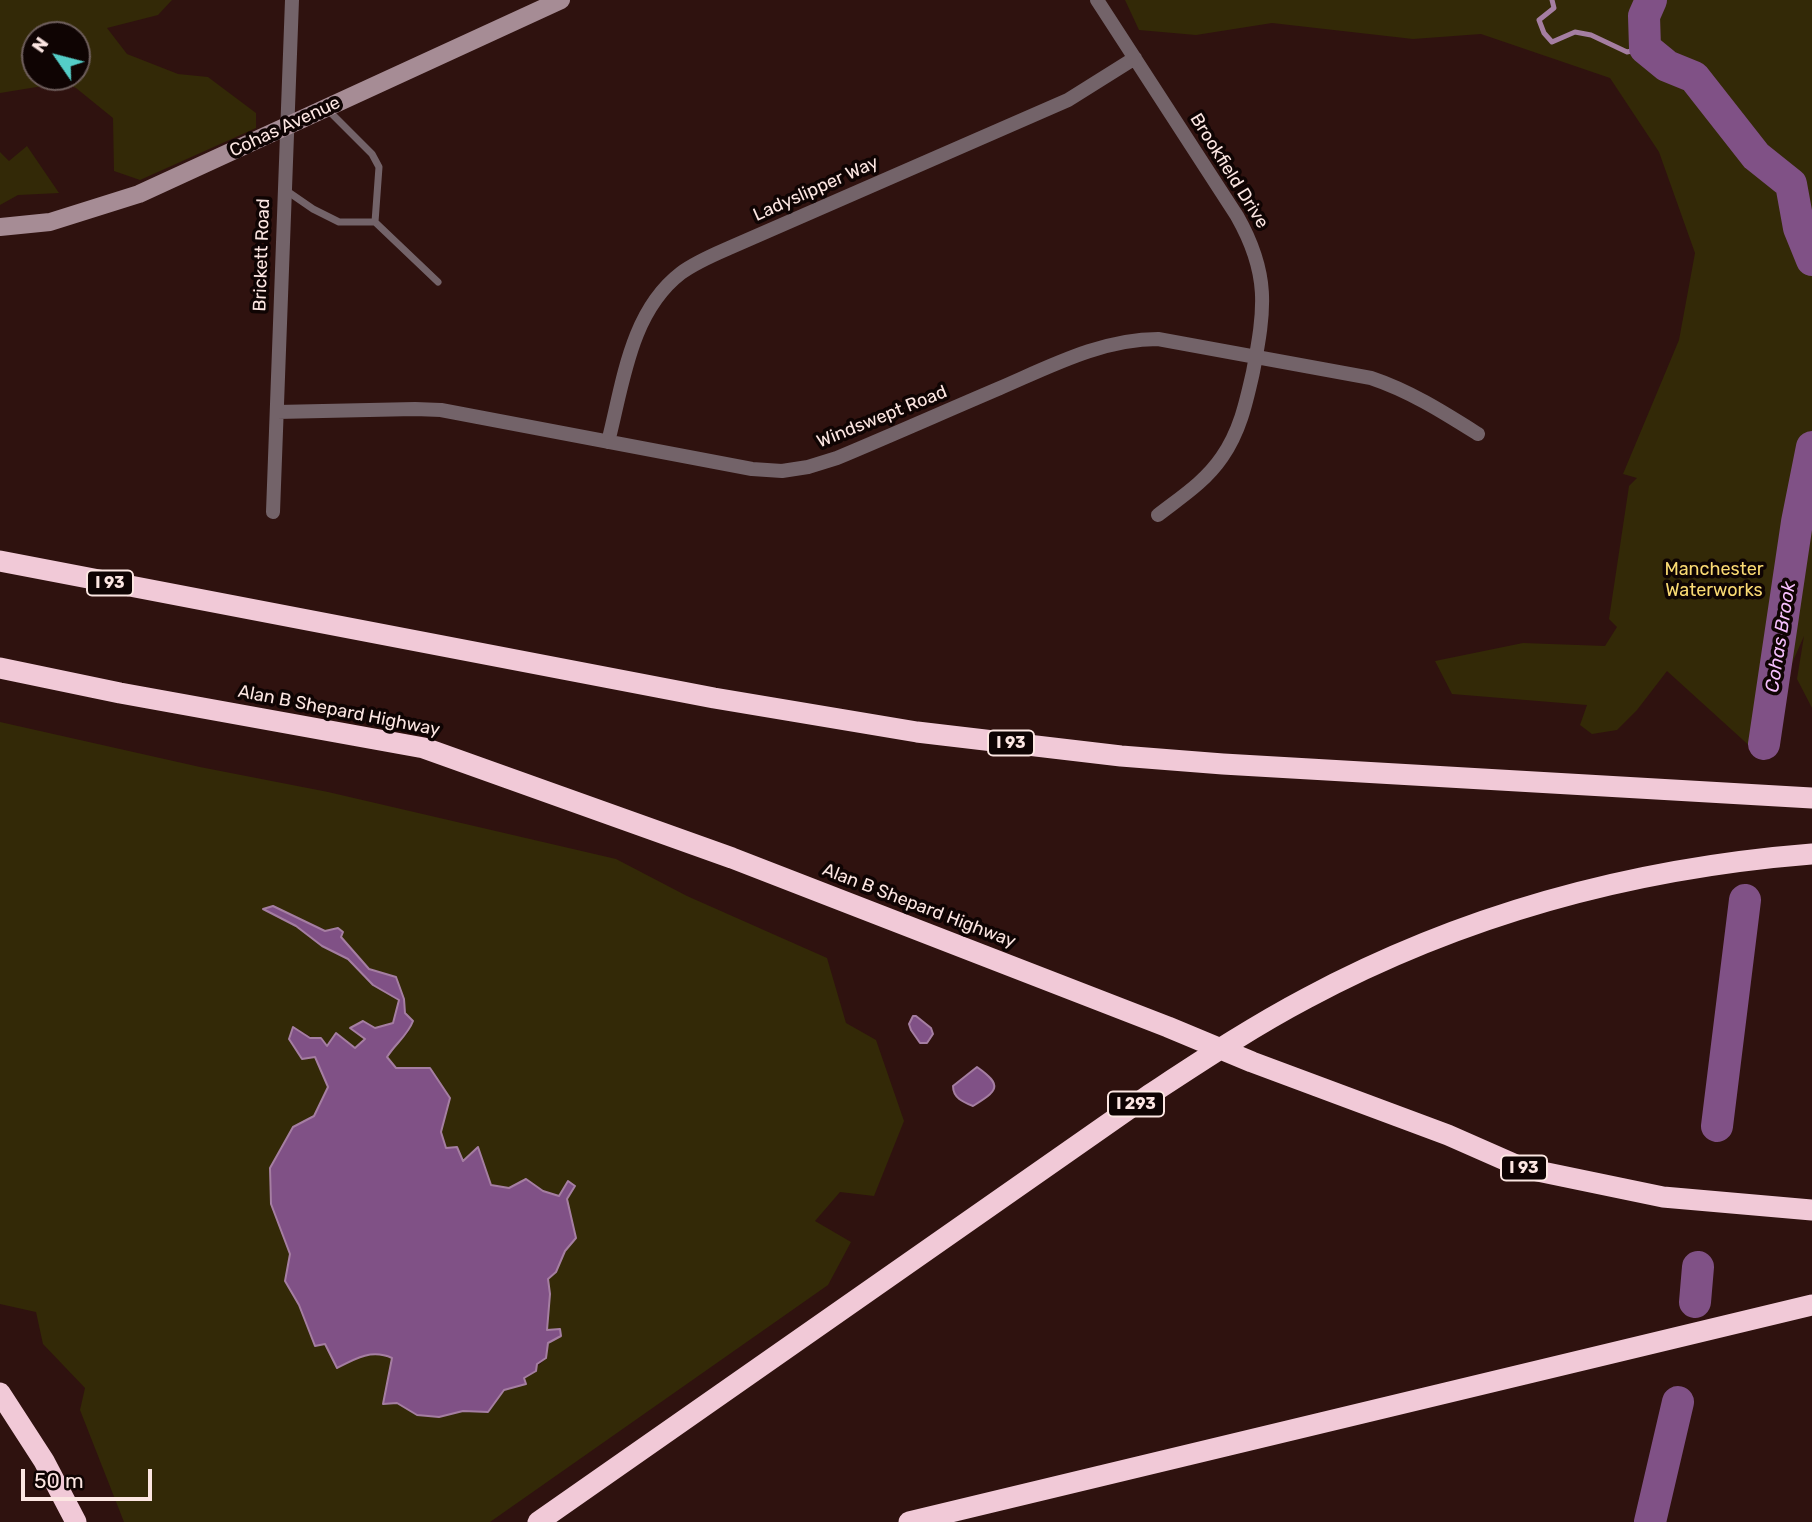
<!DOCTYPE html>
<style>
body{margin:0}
#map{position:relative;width:1812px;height:1522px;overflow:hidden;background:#2f120f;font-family:Rubik,sans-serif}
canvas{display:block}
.north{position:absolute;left:21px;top:21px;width:70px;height:70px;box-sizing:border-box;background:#0f0403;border:2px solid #6e5e5c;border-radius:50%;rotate:305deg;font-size:19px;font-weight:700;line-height:28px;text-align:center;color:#fce6e2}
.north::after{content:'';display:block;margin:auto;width:24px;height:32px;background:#54cdc7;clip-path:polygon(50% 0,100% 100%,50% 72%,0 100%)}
.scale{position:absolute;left:21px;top:1469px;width:131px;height:32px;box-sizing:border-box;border:4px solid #fce6e2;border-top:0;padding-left:9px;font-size:21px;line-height:24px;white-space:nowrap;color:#fce6e2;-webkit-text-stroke:5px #0f0403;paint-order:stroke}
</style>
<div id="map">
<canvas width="1812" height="1522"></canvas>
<div class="north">N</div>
<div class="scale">50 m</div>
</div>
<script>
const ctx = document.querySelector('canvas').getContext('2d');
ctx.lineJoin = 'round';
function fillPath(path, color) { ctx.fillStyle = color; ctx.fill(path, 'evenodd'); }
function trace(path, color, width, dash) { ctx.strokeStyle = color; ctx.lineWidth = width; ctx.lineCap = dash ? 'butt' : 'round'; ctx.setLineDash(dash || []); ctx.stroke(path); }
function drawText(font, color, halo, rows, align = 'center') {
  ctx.font = font + ' Rubik,sans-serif'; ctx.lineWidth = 7; ctx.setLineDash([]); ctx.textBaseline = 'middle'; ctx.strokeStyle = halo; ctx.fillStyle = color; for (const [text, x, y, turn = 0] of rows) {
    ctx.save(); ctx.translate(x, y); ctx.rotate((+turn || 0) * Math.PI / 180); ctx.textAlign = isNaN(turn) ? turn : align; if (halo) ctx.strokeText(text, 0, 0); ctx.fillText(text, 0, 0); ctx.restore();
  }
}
fillPath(new Path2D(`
 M0 0H172L158 15 107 28 127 54 178 74 208 77 256 113V128L140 180 114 171 113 118 76 88 57 80 43 86 0 93ZM35 35H77V77H35Z
 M1125 0H1812V708L1797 679 1804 636 1754 750 1667 671 1637 710 1617 730 1592 734 1580 725 1587 705 1452 694 1435 661 1523 643 1605 646 1617 627 1609 619 1629 486 1637 478 1623 474 1679 340 1695 253 1659 152 1610 78 1481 34 1413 39 1272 23 1196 35 1139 30Z
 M27 146 59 193 18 195 0 205V152L9 161Z
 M0 722 200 767 328 792 616 859 687 896 827 958 846 1023 876 1040 904 1121 874 1196 840 1192 815 1221 851 1242 828 1285 490 1522H124L80 1410 85 1388 43 1344 36 1312 0 1304ZM273 906 341 937 369 969 396 977 404 999 409 1032 396 1044 387 1057 396 1068H430L441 1132 446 1148 463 1162 478 1147 491 1185 509 1189 526 1179 543 1191 567 1199 576 1238 565 1251 556 1272 548 1278C549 1288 548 1355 545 1359 540 1365 530 1372 523 1378L526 1384 504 1390 487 1412 463 1411 439 1417 417 1415 397 1403 384 1404 392 1358 379 1352 357 1357 325 1344 286 1281 290 1255 293 1127 314 1116 328 1087 315 1057 294 1027 327 1046 355 1048 365 1039 351 1029 375 1028 394 1023 399 1000 373 985 348 959 322 946 296 926 264 909Z`), '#332907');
const water = new Path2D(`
 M273 906 325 931 338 928 343 932 341 937 369 969 396 977 404 999 405 1013 413 1021C408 1035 395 1044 387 1057L396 1068H430L450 1098 441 1132 446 1148 457 1147 463 1161 478 1147 491 1185 509 1188 526 1179 543 1191 559 1196 568 1181 575 1186 567 1199 576 1238 565 1251 556 1272 548 1279 550 1294 547 1330 560 1329 561 1336 548 1343 546 1358 537 1364 536 1371 524 1378 526 1384 504 1390 488 1412 463 1411 439 1417 417 1415 397 1403 383 1404 392 1358C372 1349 356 1358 337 1368L325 1344 315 1346 299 1305 285 1281 290 1254 271 1204 270 1168 293 1127 314 1116 328 1087 315 1057 302 1059 289 1039 293 1027 310 1038H321L327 1046 336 1033 355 1048 365 1039 350 1028 363 1021 375 1028 393 1023 399 1000 373 985 348 959 322 946 296 926 263 909Z
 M913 1016H916L931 1028 933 1034 927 1043H920L911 1030 909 1024Z
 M977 1067C1004 1086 997 1091 973 1106 963 1102 953 1098 953 1086Z`);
fillPath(water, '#805186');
trace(water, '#a57ea2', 2);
trace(new Path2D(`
 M1552 0 1554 8 1539 20 1544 33 1552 42 1575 32 1591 35 1627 52 1645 48`), '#a57ea2', 5);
trace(new Path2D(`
 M1651 0 1644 16 1645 48 1667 66 1694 77 1756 156 1791 184 1799 228 1812 260
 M1764 744 1797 522 1812 447
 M1717 1126 1745 900
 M1695 1302 1698 1267
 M1650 1522 1678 1402`), '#805186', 32);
trace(new Path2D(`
 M326 108 372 154 379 167 375 222 438 282
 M284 189 313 209 339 222H375`), '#736369', 7);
trace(new Path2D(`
 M1097 0 1237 216C1270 274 1265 309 1253 372 1246 403 1240 431 1222 457 1205 482 1181 497 1158 515
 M277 412 415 409 441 410 752 469 782 471 808 467 837 458C892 435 946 411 1000 388 1051 366 1102 339 1158 339L1371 378C1410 391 1443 412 1478 434
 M608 442C623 384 630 312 681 273 696 262 713 255 729 248L1068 100 1135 58
 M273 512 292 0`), '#736369', 14);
trace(new Path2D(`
 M0 227 50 222 139 194 561 0`), '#a68c95', 18);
trace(new Path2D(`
 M0 561 714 698 917 732 1121 756 1223 764 1812 798
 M0 668 120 693 424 748 732 858 1168 1027 1252 1062 1448 1135 1523 1168 1663 1197 1812 1210
 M0 1393 44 1461 76 1522
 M538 1522 1149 1095C1201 1061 1252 1027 1307 998 1464 914 1635 868 1812 854
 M909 1522 1812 1305`), '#f1c9d7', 21);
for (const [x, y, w] of [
 [110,583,46],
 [1011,743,46],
 [1136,1104,56],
 [1524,1168,46]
]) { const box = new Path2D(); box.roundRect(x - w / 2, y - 12.5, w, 25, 5); ctx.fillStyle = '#0f0403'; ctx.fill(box); trace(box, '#fce6e2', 2); }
drawText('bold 16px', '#fce6e2', null, [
 ["I 93",110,583],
 ["I 93",1011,743],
 ["I 293",1136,1104],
 ["I 93",1524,1168]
]);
drawText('18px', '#fce6e2', '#0f0403', [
 ["Cohas Avenue",285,127,-25],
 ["Brookfield Drive",1229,171,58],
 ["Ladyslipper Way",816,189,-24],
 ["Brickett Road",262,255,-88],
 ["Windswept Road",882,417,-22],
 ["Alan B Shepard Highway",339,711,11],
 ["Alan B Shepard Highway",919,906,21]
]);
drawText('18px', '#fada73', '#0f0403', [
 ["Manchester",1714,570],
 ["Waterworks",1714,591]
]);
drawText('italic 19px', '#f6bffd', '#0f0403', [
 ["Cohas Brook",1781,637,-81]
]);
</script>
